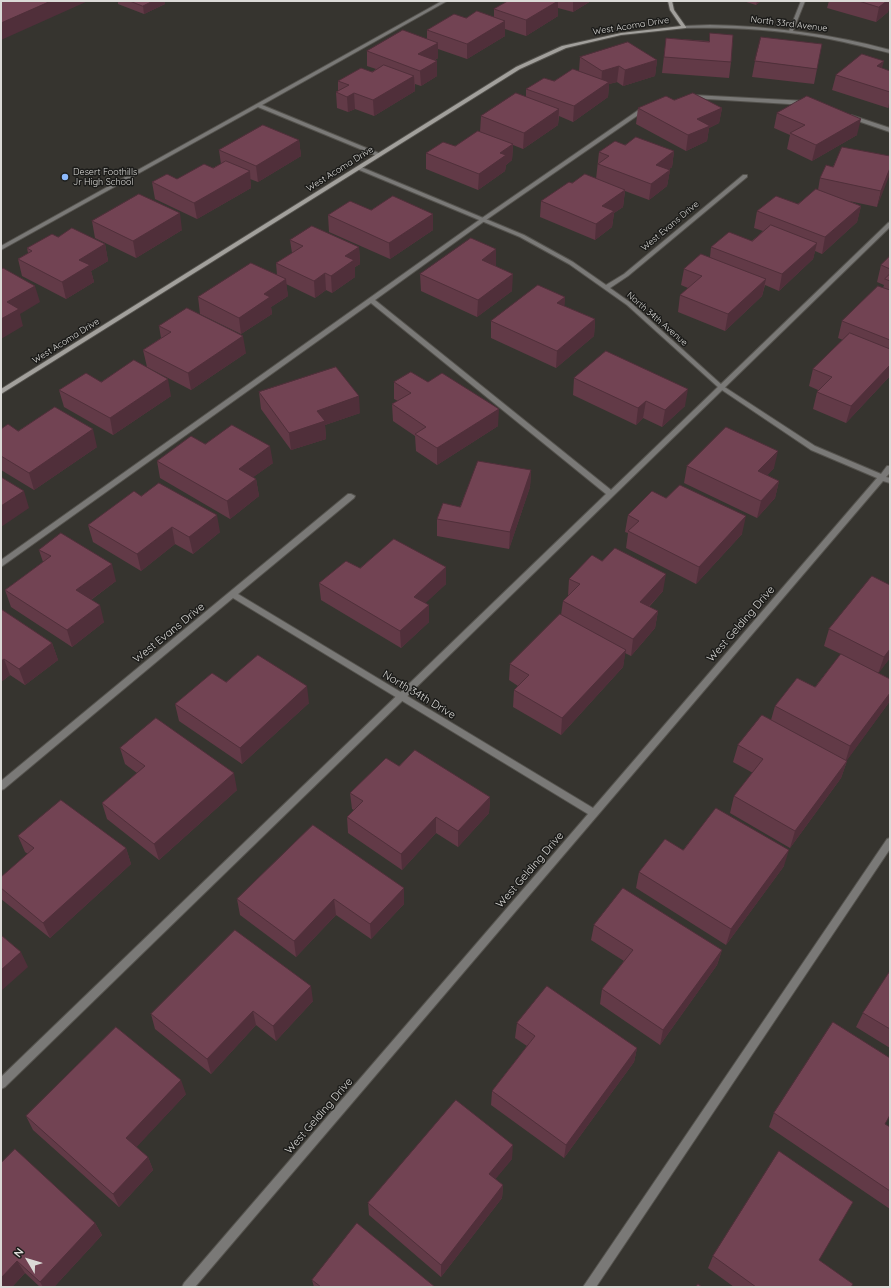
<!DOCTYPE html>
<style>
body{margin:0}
#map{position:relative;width:891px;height:1288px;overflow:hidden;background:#36342f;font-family:Quicksand,sans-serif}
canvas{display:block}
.frame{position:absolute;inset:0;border:2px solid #dbdad7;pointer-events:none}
.north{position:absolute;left:8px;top:1240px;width:40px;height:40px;-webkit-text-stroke:3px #1c1c1a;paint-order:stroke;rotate:308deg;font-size:11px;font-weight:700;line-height:16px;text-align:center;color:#dbdad7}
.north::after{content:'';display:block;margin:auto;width:14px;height:18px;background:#dbdad7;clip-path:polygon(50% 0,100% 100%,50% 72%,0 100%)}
</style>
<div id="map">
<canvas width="891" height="1288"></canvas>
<div class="frame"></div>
<div class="north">N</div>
</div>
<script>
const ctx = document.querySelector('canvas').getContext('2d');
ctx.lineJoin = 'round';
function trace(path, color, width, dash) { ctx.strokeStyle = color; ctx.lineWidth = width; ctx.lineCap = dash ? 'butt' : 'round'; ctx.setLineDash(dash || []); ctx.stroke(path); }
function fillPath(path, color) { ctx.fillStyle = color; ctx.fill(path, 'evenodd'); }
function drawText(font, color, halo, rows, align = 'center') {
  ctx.font = font + ' Quicksand,sans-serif'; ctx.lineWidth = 3; ctx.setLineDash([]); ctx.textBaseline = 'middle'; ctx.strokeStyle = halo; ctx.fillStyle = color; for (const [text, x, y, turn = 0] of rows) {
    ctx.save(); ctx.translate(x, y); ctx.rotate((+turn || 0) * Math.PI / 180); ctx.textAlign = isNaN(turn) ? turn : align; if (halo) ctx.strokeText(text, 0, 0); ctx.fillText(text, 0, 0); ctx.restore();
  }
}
const lane = new Path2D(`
 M442 1H447L262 105 381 154V156H377L258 107 1 250V246Z
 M801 1H805L793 31 789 32V31Z
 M693 95 806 101 809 103 806 105 691 98V96Z
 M647 106 650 108 644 111 486 220 375 300 611 490 888 223 890 222V227L5 1087 1 1089V1077L606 494 371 303 1 567V560L482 218 640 109Z
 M851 115 890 128V132L849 118 848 117Z
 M890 838V849L596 1287H583L887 839Z`);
const street = new Path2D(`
 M710 25C771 26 831 34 890 50V53C864 47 839 40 812 36 770 29 727 27 684 28L682 27 684 26Z
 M357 167H361L524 235 573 262 606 285 624 274 743 175H747V177L628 276 610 288 631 303 723 386 815 446 881 474 887 466H890V473L886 477 890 478V483L883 481 195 1287H182L184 1283 588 814 233 598 4 789 1 790V781L348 494H351L355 496 354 498 238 594 593 808 877 478 811 450 719 388 627 305 569 264 520 237 357 169Z`);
const secondary = new Path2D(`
 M668 1H672L674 10 686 27V28L621 35 566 48 520 69 1 394V389L516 67 562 46 621 33 681 26 670 10Z`);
trace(lane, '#54524d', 2);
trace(street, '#54524d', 2);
trace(secondary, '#54524d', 2);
fillPath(lane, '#7a7977');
fillPath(street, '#7a7977');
fillPath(secondary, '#a2a09c');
fillPath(new Path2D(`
 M118 1H164L165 4 144 14 118 4Z
 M508 1H591L573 12 558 8V16L526 36 505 29V36L467 59 438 49V58L435 60 437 61V76L421 86 415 84V91L374 116 355 109 348 112 337 108 336 92 338 91V81L372 72 376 69 367 66V51L427 39V30L466 18 494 17V9Z
 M743 1H761L756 5Z
 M829 1H890L888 12 876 22 827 8Z
 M710 33 731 62 729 78 662 73 666 38 709 41Z
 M580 57 657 60 655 76 623 86 617 82 609 84 608 97 573 122 559 116 558 125 523 149 513 145 512 160 506 165 505 171 478 190 426 169V153L455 146 498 139 480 132 481 116 526 97V89L554 81 579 71Z
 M755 61 817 69 814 84 752 77Z
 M890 71V106L888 108 832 90 836 75Z
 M674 100 722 108 719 123 709 128 707 141 686 151 636 124 638 108Z
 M777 113 857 135 812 161 787 149 790 135 774 128Z
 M299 140 301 156 258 182 250 179 251 188 197 219 155 199 152 182 177 179 213 168 221 164 219 150Z
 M625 145 674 151 672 167 669 169 670 170 667 186 649 200 625 191 623 207 614 213 612 227 595 240 540 217 541 201 572 183 596 179 599 152Z
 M890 156 877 207 849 201 861 206 857 222 822 254 815 251 813 259 779 291 765 285 762 296 725 331 678 312 680 295 688 288 681 285 684 269 710 257 711 247 752 241 763 231 754 228 757 211 798 204 818 190 820 178 833 167Z
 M371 210 433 230 390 259 329 232 328 215Z
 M92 221 182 230 136 258 95 238Z
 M290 240 359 247 360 264 355 267V277L332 293 326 290 315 298 286 284 288 296 271 307 272 314 241 334 200 314 198 297 277 275 276 263 292 253Z
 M105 244 108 261 91 271 94 282 66 299 22 276 18 259 28 253 27 248Z
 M496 249V266L512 291 477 317 421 291 420 274Z
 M890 256V376L846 423 813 409 817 392 818 390 809 386 813 369 843 340 838 338 842 321 883 288 884 285 877 282 881 265Z
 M565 297 564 306 595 319 594 336 556 368 491 338V321Z
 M159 326 246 353 191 390 147 367 143 350 161 338Z
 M574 378 685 406 662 427 643 418 636 425 573 395Z
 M101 382 171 396 113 435 64 407 59 390Z
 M394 382 498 426 437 465 416 451 415 436 393 421 392 404 398 401 394 399Z
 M259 392 360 413 325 425 326 439 291 450 261 409Z
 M1 429 18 431 97 447 34 490 1 470Z
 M205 444 273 463 253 477 256 479 259 496 230 519 160 478 157 461Z
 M687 466 774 468 767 475 779 481 775 498 757 518 684 483Z
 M531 470 530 487 509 549 437 536V519Z
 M141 496 220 532 193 554 175 544 141 571 93 542 88 525Z
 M628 515 742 534 696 584 626 548 628 533 625 532Z
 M39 550 116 581 91 600 104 622 72 647 11 607 5 590 43 562Z
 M446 567V584L425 603 429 622 401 648 321 600 319 583 360 568Z
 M569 579 663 591 649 607 658 611 655 628 631 656 625 653 623 667 561 735 513 707 514 690 518 686 509 680 510 664 561 615 563 601 568 596Z
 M890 585V658L878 673 890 679V701L846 761H847L841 778 790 848 730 813 734 796 753 773 733 762 738 745 771 720 775 706 815 687 841 654 824 646 829 629Z
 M1 609 52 643 58 660 25 685 10 675 1 682Z
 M309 703 242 764 179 721 175 704Z
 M120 748 237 790 159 860 107 819 102 803 137 773 125 764Z
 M399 766 490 797 489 813 458 847 436 833 402 870 348 833 347 817 354 810 352 809 350 793Z
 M18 836 126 848 131 864 50 938 1 899V877L28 854 25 852Z
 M784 866 726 945 636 888 639 872Z
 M404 888V904L371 939 336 915 296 957 240 915 237 899Z
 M594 925 722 950 717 965 660 1045 600 1004 602 989 624 961 591 940Z
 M890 971V1048L856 1027 863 1013Z
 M313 1001 276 1041 256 1025 211 1074 155 1029 151 1014Z
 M517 1023 637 1048 634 1062 564 1158 491 1105 492 1091 527 1046 515 1038Z
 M186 1094 136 1147 148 1157 153 1170 119 1207 33 1130 26 1116Z
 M774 1113 885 1124 890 1127V1209L769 1127Z
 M512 1159 495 1179 503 1185 502 1198 441 1277 369 1215 368 1203Z
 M1 1163 95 1223 102 1235 54 1287H40L25 1273 12 1287H1Z
 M713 1256 819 1260 851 1287H734L708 1268Z
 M312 1280 435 1287H314Z`), '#623a47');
fillPath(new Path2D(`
 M51 1H88L1 40V23Z
 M153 1H164L165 4 144 14 143 6Z
 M558 1V16L526 36V20Z
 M573 1H591L573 12Z
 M757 1H761L756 5Z
 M879 1H890V6L888 12 876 22 879 7Z
 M505 21V36L467 59V44Z
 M438 43V58L419 69 418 54Z
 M657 60 655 76 623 86 625 70Z
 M437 61V76L421 86 420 71Z
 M884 61 880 76 877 66Z
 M619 66 617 82 609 84 608 97 573 122 574 106 601 87 602 71Z
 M414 76 415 91 374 116 373 100Z
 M354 93 355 109 348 112 347 97Z
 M890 99V106L888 108Z
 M722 108 719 123 709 128 707 141 686 151 688 135 697 119Z
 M559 109 558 125 523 149 524 133Z
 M861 119 857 135 812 161 816 145Z
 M299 140 301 156 258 182 256 166Z
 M513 144 512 160 506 165 505 171 478 190 479 174 500 153Z
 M674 151 672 167 654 181 656 165Z
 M890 168V174L877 207 881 191Z
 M670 170 667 186 649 200 651 184Z
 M250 171 251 188 197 219 194 203Z
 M625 190 623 207 614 213 612 227 595 240 596 224 602 206Z
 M861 206 857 222 822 254 825 237Z
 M180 213 182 230 136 258 133 241Z
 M433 214V230L390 259 389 243Z
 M817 243 813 259 779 291 782 274Z
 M105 244 108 261 91 271 94 282 66 299 62 282 79 260Z
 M359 247 360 264 355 267V277L332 293 331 276 345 256Z
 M496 249V266L482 260Z
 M325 273 326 290 315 298 314 281Z
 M513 274 512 291 477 317 478 300Z
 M286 279 288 296 271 307 272 314 241 334 239 318 264 294Z
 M766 279 762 296 725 331 728 314Z
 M35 286 40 302 20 314 23 326 1 339V319L7 302Z
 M565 297 564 314 557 303Z
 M595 319 594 336 556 368 557 351Z
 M243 336 246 353 191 390 188 373Z
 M890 365V376L846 423 851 406Z
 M168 379 171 396 113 435 110 418Z
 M688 389 685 406 662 427 665 410Z
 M359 396 360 413 325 425 326 439 291 450 289 433 317 411Z
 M646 401 643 418 636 425 638 408Z
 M499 409 498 426 437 465V448Z
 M93 429 97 447 34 490 29 473Z
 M270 446 273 463 241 486 239 469Z
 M778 451 774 468 755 489 758 471Z
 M531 470 530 487 509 549 510 532Z
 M256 479 259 496 230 519 227 501Z
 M779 481 775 498 757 518 761 501Z
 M24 491 29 508 1 527V506Z
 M217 515 220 532 193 554 189 537Z
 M746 516 742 534 696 584 699 567Z
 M172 527 175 544 141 571 137 554Z
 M112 564 116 581 81 607 76 590Z
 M446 567V584L414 614V597Z
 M666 574 663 591 637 619 640 602Z
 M100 605 104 622 72 647 67 630Z
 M429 605V622L401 648 400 631Z
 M658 611 655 628 631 656 633 639Z
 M52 643 58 660 25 685 19 669Z
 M890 649V658L878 674 884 657Z
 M626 650 623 667 561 735 562 718Z
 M4 659 10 675 1 682V661Z
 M307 686 309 703 242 764 240 748Z
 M890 693V701L845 763 850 746Z
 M847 761 841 778 790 848 795 831Z
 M234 773 237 790 159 860 154 844Z
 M490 797 489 813 458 847V831Z
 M436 817V833L402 870 401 854Z
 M126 848 131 864 50 938 43 923Z
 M789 850 784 866 726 945 731 929Z
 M404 888V904L371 939 370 924Z
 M334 899 336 915 296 957 294 941Z
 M722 950 717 965 660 1045 663 1030Z
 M21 952 28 967 1 991V970Z
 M311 986 313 1001 276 1041 273 1026Z
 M253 1011 256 1025 211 1074 207 1059Z
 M637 1048 634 1062 564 1158 566 1145Z
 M181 1080 186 1094 132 1152 126 1138Z
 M513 1145 512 1159 489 1187V1174Z
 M148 1157 153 1170 119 1207 113 1194Z
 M503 1185 502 1198 441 1277V1265Z
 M95 1223 102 1235 54 1287H43L40 1282Z
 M17 1261 25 1273 12 1287H1V1278Z`), '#502f3a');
const building = new Path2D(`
 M1 1H51L1 23Z
 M130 1H153L143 6Z
 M508 1H558L526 20 494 9Z
 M859 1H887L879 7Z
 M477 11 505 21 467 44 427 30 454 14 466 18Z
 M403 30 438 43 418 54 437 61 420 71 367 51Z
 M710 33 733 35 731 62 664 57 666 38 709 42Z
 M761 37 822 44 817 69 755 61Z
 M628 42 657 60 625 70 619 66 602 71 580 57Z
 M862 54 884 61 877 66 890 71V92L836 75Z
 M384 65 414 76 373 100 354 93 347 97 336 92 349 85 338 81 361 68 372 72Z
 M573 69 609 82 574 106 526 89 544 78 554 81Z
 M516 93 559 109 524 133 481 116Z
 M693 93 722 108 697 119 710 126 688 135 638 108 666 96 674 100Z
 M807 96 861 119 816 145 790 133 805 125 777 113Z
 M263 125 299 140 256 166 219 150Z
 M478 131 513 144 500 153 506 155 479 174 426 153 443 142 455 146Z
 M636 137 674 151 656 165 670 170 651 184 598 164 609 156 599 152 615 141 625 145Z
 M842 147 890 156V168L881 191 820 178 826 165 833 167Z
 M226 161 250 171 194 203 152 182 167 174 177 179 204 164 213 168Z
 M585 174 625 190 602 206 614 211 596 224 541 201 569 182 572 183Z
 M816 189 861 206 825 237 757 211 776 196 798 204Z
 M139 194 180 213 133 241 92 221Z
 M393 196 433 214 389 243 328 215 350 201 371 210Z
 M771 225 817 243 782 274 711 247 729 232 752 241Z
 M312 226 359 247 345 256 354 260 331 276 325 273 314 281 276 263 303 246 290 240Z
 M72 228 105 244 79 260 90 265 62 282 18 259 32 251 27 248 52 234 58 237Z
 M471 238 496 249 482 260 513 274 478 300 420 274Z
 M701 254 766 279 728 314 680 295 702 276 684 269Z
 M890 256V269L881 265Z
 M251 263 286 279 264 294 270 297 239 318 198 297Z
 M3 268 35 286 7 302 19 309 1 319V270Z
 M890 274V281L885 279Z
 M538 285 565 297 557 303 595 319 557 351 491 321Z
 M878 286 890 290V340L842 321Z
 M187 308 243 336 188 373 143 350 171 332 159 326Z
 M850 333 890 349V365L851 406 817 392 832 377 813 369Z
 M606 351 688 389 665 410 646 401 638 408 574 378Z
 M134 360 168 379 110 418 59 390 86 373 101 382Z
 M336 367 359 396 317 411 325 421 289 433 259 392Z
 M411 372 428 382 442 373 499 409 437 448 415 434 426 427 392 404 411 393 394 382Z
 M55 407 93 429 29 473 1 456V429L8 424 18 431Z
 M232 425 270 446 239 469 256 479 227 501 157 461 191 436 205 444Z
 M726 427 778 451 758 471 779 481 761 501 687 466Z
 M478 461 531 470 510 532 437 519 443 503 460 507Z
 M1 477 24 491 1 506Z
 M159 483 217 515 189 537 172 527 137 554 88 525 134 491 141 496Z
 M680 485 746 516 699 567 628 531 639 521 628 515 652 491 666 498Z
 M61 533 112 564 76 590 100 605 67 630 5 590 51 556 39 550Z
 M394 539 446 567 414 597 429 605 400 631 319 583 346 561 360 568Z
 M615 548 666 574 640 602 658 611 633 639 563 601 580 584 569 579 592 555 602 561Z
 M872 576 890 585V649L884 657 829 629Z
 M1 609 52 643 19 669 4 659 1 661Z
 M560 614 626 650 562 718 514 690 529 675 510 664Z
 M841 654 890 679V693L850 746 775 706 797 678 815 687Z
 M258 655 307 686 240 748 175 704 212 673 226 682Z
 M762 715 847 761 795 831 734 796 763 759 738 745Z
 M156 718 234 773 154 844 102 803 145 766 120 748Z
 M415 750 490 797 458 831 436 817 401 854 347 817 363 801 350 793 386 758 399 766Z
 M61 800 126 848 43 923 1 888V877L34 848 18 836Z
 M716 808 789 850 731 929 639 872 665 839 683 850Z
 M313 825 404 888 370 924 334 899 294 941 237 899Z
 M623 888 722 950 663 1030 602 989 633 950 594 925Z
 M235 930 311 986 273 1026 253 1011 207 1059 151 1014Z
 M1 935 21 952 1 970Z
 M890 971V1029L863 1013Z
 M547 986 637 1048 566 1145 492 1091 535 1036 517 1023Z
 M833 1022 890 1058V1115L885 1124 890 1127V1191L774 1113Z
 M116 1027 181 1080 126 1138 148 1157 113 1194 26 1116Z
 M456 1100 513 1145 489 1174 503 1185 441 1265 368 1203Z
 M15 1149 95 1223 40 1282 17 1261 1 1278V1163Z
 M779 1151 853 1202 819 1260 853 1284 851 1287H756L713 1256Z
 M357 1223 435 1287H321L312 1280Z
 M698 1284 702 1287H696Z`);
fillPath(building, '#724353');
trace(building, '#502f3a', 1);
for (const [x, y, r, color] of [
 [65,177,4,"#8cb9fc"]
]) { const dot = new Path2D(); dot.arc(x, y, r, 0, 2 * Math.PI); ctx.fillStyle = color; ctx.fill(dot); trace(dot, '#1c1c1a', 1.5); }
drawText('9px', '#dbdad7', '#1c1c1a', [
 ["North 33rd Avenue",789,24,7],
 ["West Acoma Drive",631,26,-9],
 ["West Acoma Drive",340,169,-32],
 ["West Evans Drive",670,226,-40],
 ["North 34th Avenue",657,319,41],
 ["West Acoma Drive",66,341,-32]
]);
drawText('9px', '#dbdad7', '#1c1c1a', [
 ["Desert Foothills",73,172],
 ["Jr High School",73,182]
], 'left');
drawText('11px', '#dbdad7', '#1c1c1a', [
 ["West Gelding Drive",741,624,-49],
 ["West Evans Drive",169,633,-39],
 ["North 34th Drive",419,695,31],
 ["West Gelding Drive",530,870,-49],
 ["West Gelding Drive",319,1116,-49]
]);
</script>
